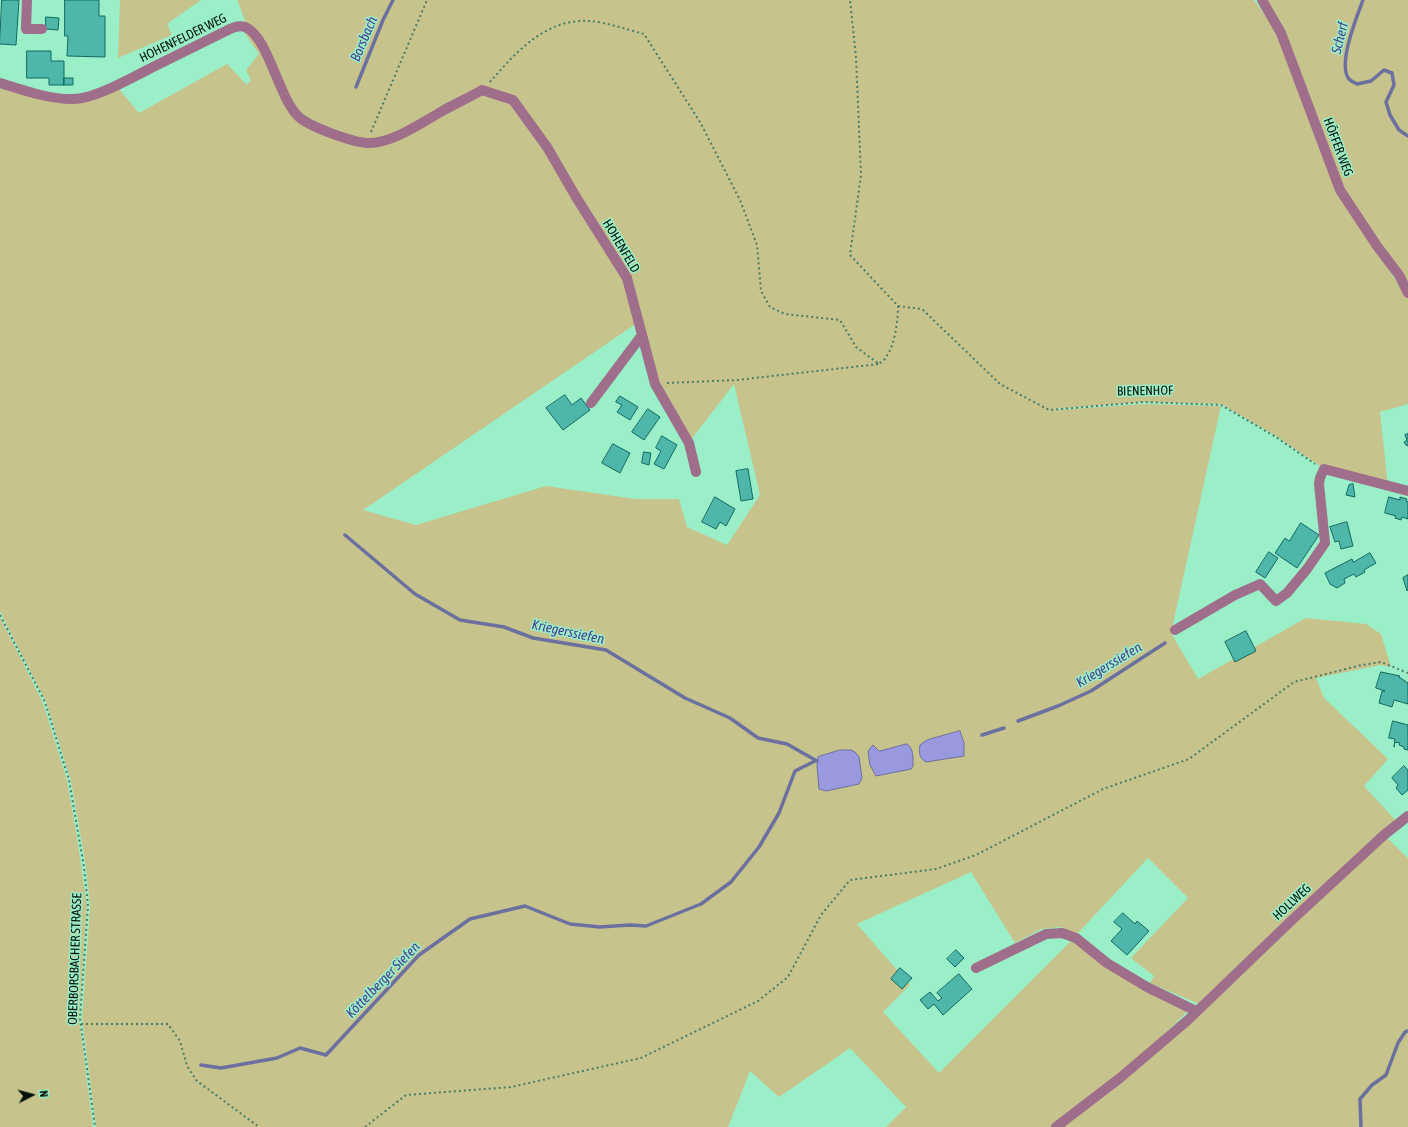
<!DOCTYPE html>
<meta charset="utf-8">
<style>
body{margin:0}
#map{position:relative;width:1408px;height:1127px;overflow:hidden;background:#9aeec8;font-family:"Asap Condensed",sans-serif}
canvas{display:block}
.north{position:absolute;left:12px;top:1075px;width:40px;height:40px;-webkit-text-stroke:3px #9aeec8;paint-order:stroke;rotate:84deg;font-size:11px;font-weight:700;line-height:16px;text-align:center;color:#001209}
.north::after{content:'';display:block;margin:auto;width:14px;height:18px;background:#001209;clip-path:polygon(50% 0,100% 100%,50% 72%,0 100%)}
</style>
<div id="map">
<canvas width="1408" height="1127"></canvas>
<div class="north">N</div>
</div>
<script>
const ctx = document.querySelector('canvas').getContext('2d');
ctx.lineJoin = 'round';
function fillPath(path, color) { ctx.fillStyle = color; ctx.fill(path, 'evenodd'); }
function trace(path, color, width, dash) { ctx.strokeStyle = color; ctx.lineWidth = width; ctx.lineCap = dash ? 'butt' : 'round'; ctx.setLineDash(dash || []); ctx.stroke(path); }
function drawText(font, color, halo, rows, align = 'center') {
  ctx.font = font + ' "Asap Condensed",sans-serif'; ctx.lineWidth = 3; ctx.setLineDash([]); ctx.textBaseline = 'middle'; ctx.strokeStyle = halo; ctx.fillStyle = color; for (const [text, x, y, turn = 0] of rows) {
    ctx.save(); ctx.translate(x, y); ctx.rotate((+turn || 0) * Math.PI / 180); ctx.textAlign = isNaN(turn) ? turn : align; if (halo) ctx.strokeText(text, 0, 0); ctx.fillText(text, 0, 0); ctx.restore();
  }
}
fillPath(new Path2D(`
 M120 0H201L167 24 172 35 118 58Z
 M237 0H1254L1279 34 1338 193 1408 299V404L1380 412 1388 486 1326 470 1276 436 1221 404 1143 402 1054 409 1056 410 1144 404 1221 406 1171 633 1198 679 1306 618 1366 624 1381 634 1391 667 1381 665 1316 678 1324 698 1388 759 1364 786 1397 822 1383 833 1199 1004 1150 983 1154 976 1131 958 1188 898 1148 858 1077 934 1060 927 1041 929 1015 943 971 872 857 924 910 985 883 1012 939 1073 1072 940 1106 965 1187 1012 1119 1077 1054 1127H886L906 1107 850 1048 779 1097 750 1071 728 1127H96L82 1019 90 907 86 867 71 781 46 702 7 626 0 611V89C10 87 21 93 30 95 71 105 80 105 118 88L139 113 227 64 247 85 251 80 246 70 259 54 244 32C266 46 270 74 282 96 296 121 305 128 332 136 342 139 356 145 367 144 397 142 420 126 445 112 457 105 470 99 483 92L512 101 545 148 625 278 637 323 363 510 416 525 546 486 635 499H679L687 527 727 545 760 495 734 384 690 441 656 381 628 278 577 197 549 147 516 99 479 88 408 128 387 137 367 141 334 131 320 126 307 119 301 114 295 108 286 91 263 39 256 30 246 23Z
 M1262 0H1408V284L1341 188Z
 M0 617 43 703 67 780 77 837 87 906 79 1018 93 1127H0Z
 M1386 837 1408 858V1127H1059L1121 1080Z`), '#c7c38d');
const water = new Path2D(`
 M960 731 964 743V756L926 762C919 758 919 753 920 745L927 740Z
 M907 744C914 748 913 759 913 766L911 769 876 776 870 765 868 751 873 745 879 751Z
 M840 750H851L855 752 859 757 862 778 859 784 826 791 819 789 817 766 818 757Z`);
fillPath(water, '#9a99df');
trace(water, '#6c709f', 1);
trace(new Path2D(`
 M1363 0C1357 16 1337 65 1349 79 1351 81 1355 83 1357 84L1371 81 1384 70 1392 73 1394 85 1386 102 1390 115 1399 130 1408 136
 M356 87 383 20 393 0
 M345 535 415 594 460 620 504 627 533 638 606 650 685 698 730 718 758 738 787 744 817 761
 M1018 721 1058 706 1091 691 1165 643
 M982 735 1004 728
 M201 1065 221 1068 277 1058 300 1048 326 1055 419 955 470 919 525 906 570 924 600 927 630 925 646 926 701 904 731 882 759 847 779 813 795 771 815 761
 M1361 1127 1360 1099 1372 1085 1386 1075 1398 1043 1405 1032 1408 1031`), '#6c709f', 3.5);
const building = new Path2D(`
 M2 0H19L16 45 0 44Z
 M65 0H99V16H105V57L67 56 68 36H65Z
 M46 17 59 18 58 30 46 29Z
 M27 51H51V61H64V85H49V78H27Z
 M64 78H73V85H64Z
 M565 395 572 405 581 398 590 410 563 430 546 408Z
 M620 396 638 407 630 420 617 412 622 405 616 402Z
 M648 409 660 417 644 440 632 432Z
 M1408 434V446L1406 445 1404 442 1407 440 1405 435Z
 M662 436 677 445 664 469 654 464 661 451 656 448Z
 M613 444 630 453 620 473 602 463Z
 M644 452 651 453 649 465 642 463Z
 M748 469 753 499 741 501 736 471Z
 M1353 484 1355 497 1346 495 1349 485Z
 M715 497 735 509 726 526 720 522 716 529 702 522Z
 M1389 497 1400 500V497L1407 499 1406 501 1408 502V519L1402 517 1401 520 1395 518 1396 516 1385 513Z
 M1347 522 1353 546 1341 549 1339 541 1335 542 1330 527Z
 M1301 523 1319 535 1297 568 1275 553 1285 538 1289 541Z
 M1269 552 1278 558 1265 578 1256 572Z
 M1370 553 1376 563 1364 570 1365 572 1356 577 1354 574 1344 579 1345 583 1337 588 1330 584 1325 573 1352 559 1353 562Z
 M1408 575V590L1407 591 1403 578Z
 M1246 631 1256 651 1235 662 1225 642Z
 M1381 672 1400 676 1399 677 1408 683V704L1394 700 1392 707 1379 703 1382 691H1385L1376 688Z
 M1393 721 1408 725V750L1404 749V747L1399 745 1400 743 1395 742 1394 747 1395 739 1389 738Z
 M1404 766 1408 770V790L1402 795 1396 788 1398 785 1392 778Z
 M1123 913 1135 924 1137 921 1149 931 1127 955 1111 941 1122 929 1114 922Z
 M956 950 964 958 955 967 947 959Z
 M900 968 912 978 902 989 891 979Z
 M959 974 972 989 943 1015 934 1004 928 1009 920 1000 930 992 938 1001 942 998 937 993Z`);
fillPath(building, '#4fb7aa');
trace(building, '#116960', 1);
trace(new Path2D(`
 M490 82C516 52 546 18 590 21 605 22 629 30 644 34L700 122 740 200 757 245 761 291 770 307 785 314 840 320 856 347 879 364C881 362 885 360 886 357 895 345 898 321 898 306L850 255 861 175 856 57 850 0
 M371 132 427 0
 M898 306 922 309 1000 384 1049 410 1144 402 1221 405 1276 437 1315 464
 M667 383 737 380 879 364
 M0 615 45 702 69 780 84 867 88 906 80 1018 95 1127
 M81 1024H168L180 1041 187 1066 197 1081 259 1127
 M365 1127 406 1095 511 1087 641 1058 758 1001 788 977 821 915 850 880 936 869 976 855 1103 789 1189 759 1294 682 1362 665 1381 662 1408 673`), '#4a7c65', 2, [2, 3]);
trace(new Path2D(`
 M27 0 26 29H42
 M1262 0 1281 33 1340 190 1377 246 1399 275 1408 293
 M0 83C23 90 47 99 72 99 93 100 131 78 151 68 177 55 204 42 230 29 235 27 240 25 245 27 269 37 278 98 299 117 310 127 352 142 367 143 392 144 423 122 444 110 457 103 470 97 482 90L513 100 547 147 576 197 627 278 655 384 689 443 696 472
 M591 403 642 335
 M1175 630 1235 595 1260 584 1276 601 1287 593 1307 569 1325 543 1319 484 1320 478 1324 469 1408 491
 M976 968 1046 934 1062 933 1076 938 1107 963 1147 987 1196 1011
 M1056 1127 1120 1078 1188 1020 1292 920 1384 835 1408 816`), '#9f6e8a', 10);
drawText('13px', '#001209', '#9aeec8', [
 ["HOHENFELDER WEG",183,38,-26],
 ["HÖFFER WEG",1338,147,69],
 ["HOHENFELD",621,246,59],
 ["BIENENHOF",1145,391,-1],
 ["HOLLWEG",1292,902,-43],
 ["OBERBORSBACHER STRASSE",75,959,-88]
]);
drawText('italic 14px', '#463d8f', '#9aeec8', [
 ["Scherf",1340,38,-76],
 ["Borsbach",364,39,-67],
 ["Kriegerssiefen",568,632,12],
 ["Kriegerssiefen",1109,665,-31],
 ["Köttelberger Siefen",383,980,-46]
]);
</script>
